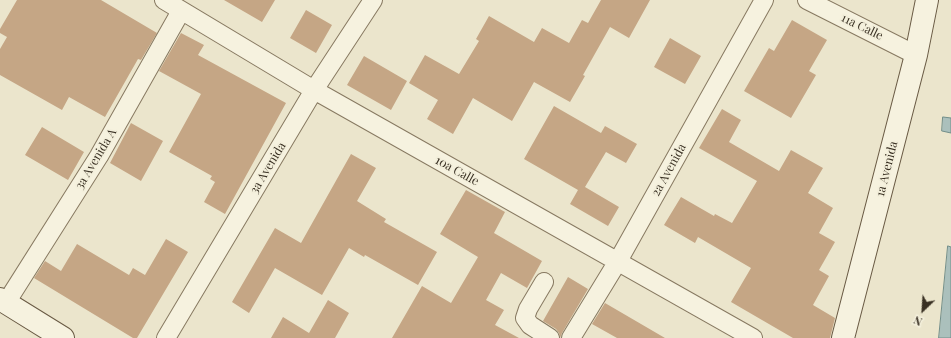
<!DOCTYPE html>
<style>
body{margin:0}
#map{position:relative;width:951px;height:338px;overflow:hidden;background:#ebe5cc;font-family:"Playfair Display",serif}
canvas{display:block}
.north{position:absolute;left:903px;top:290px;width:40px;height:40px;-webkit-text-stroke:3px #f3efdb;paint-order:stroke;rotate:205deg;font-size:11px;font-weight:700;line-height:16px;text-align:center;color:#393023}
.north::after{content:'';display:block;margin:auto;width:14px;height:18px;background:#393023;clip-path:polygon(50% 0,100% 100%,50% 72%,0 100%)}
</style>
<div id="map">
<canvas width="951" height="338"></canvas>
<div class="north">N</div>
</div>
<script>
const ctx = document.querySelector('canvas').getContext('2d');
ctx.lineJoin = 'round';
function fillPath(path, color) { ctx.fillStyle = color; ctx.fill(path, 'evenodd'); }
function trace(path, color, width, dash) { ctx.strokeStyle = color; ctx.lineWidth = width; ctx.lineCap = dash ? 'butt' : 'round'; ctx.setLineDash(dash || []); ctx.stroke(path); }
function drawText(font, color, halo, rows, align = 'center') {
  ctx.font = font + ' "Playfair Display",serif'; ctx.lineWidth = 3.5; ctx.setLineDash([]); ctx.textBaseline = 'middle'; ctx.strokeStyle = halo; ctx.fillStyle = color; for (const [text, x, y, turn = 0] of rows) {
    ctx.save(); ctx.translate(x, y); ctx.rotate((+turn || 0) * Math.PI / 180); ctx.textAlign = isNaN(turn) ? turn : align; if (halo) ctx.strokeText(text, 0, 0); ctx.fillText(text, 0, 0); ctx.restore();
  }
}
const water = new Path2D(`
 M943 117 951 118V133L942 131Z
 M948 246 951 247V338H939Z`);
fillPath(water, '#abc0bc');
trace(water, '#728e8a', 1);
fillPath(new Path2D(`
 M17 0H101L157 33 141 60 138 59 105 117 69 97 62 110 0 75V49L7 37 0 33V29Z
 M224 0H275L262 22Z
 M601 0H650L629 38 610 27 583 75 585 76 570 102 534 82 512 121 473 98 453 134 427 119 438 100 409 83 425 55 459 74 479 41 476 39 489 16 534 42 542 28 569 43 582 20 588 23Z
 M306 10 332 25 316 53 290 38Z
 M792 20 827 40 809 71 816 75 791 118 744 91 769 48 774 51Z
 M181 33 204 45 198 55 286 103 225 214 204 202 215 182 210 179 212 176 169 152 201 94 159 71Z
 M670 38 701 56 685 84 654 67Z
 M364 56 407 81 391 110 347 85Z
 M554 106 601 133 605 126 637 144 626 163 606 152 585 187 619 207 608 226 570 204 578 190 524 159Z
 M722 109 741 120 729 142 779 171 791 150 823 168 808 193 833 208 819 233 835 242 819 270 829 276 813 305 835 318 830 338H793L731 302 751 268 698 237 695 243 664 225 681 197 714 216 715 214 732 223 757 181 699 148Z
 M131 123 163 141 141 181 110 163Z
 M42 127 84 152 68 180 25 155Z
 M351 154 376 168 357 201 386 219 384 222 437 252 418 285 365 255 364 257 349 248 322 295 275 268 249 313 232 302 275 228 301 243Z
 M466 190 505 212 494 233 542 261 527 288 501 273 486 300 504 310 495 325 519 338H392L422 286 451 303 478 257 440 234Z
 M166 239 188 252 137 338H133L34 278 45 261 61 271 77 244 129 275 133 268 145 275Z
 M568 277 588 289 562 333 560 338 559 333 556 329 543 321Z
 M328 300 349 313 335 338H271L283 317 309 333Z
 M605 303 665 338H617L592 324Z`), '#c5a685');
const street = new Path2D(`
 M164 0 314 90 753 338
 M807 0 916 55
 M544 282 528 309 525 318 530 325 550 338
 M6 303 99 156 181 11
 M166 338 314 90 373 0
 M571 338 618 261 764 0`);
const secondary = new Path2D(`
 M0 299 63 338
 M843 338 916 55 927 0`);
trace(street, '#877961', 20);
trace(secondary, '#695a44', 24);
trace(street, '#f6f2df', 18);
trace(secondary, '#f6f2df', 22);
drawText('12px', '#393023', '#f3efdb', [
 ["11a Calle",862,27,26],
 ["3a Avenida A",96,159,-59],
 ["3a Avenida",268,168,-59],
 ["1a Avenida",887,169,-76],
 ["2a Avenida",669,170,-61],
 ["10a Calle",457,171,29]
]);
</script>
